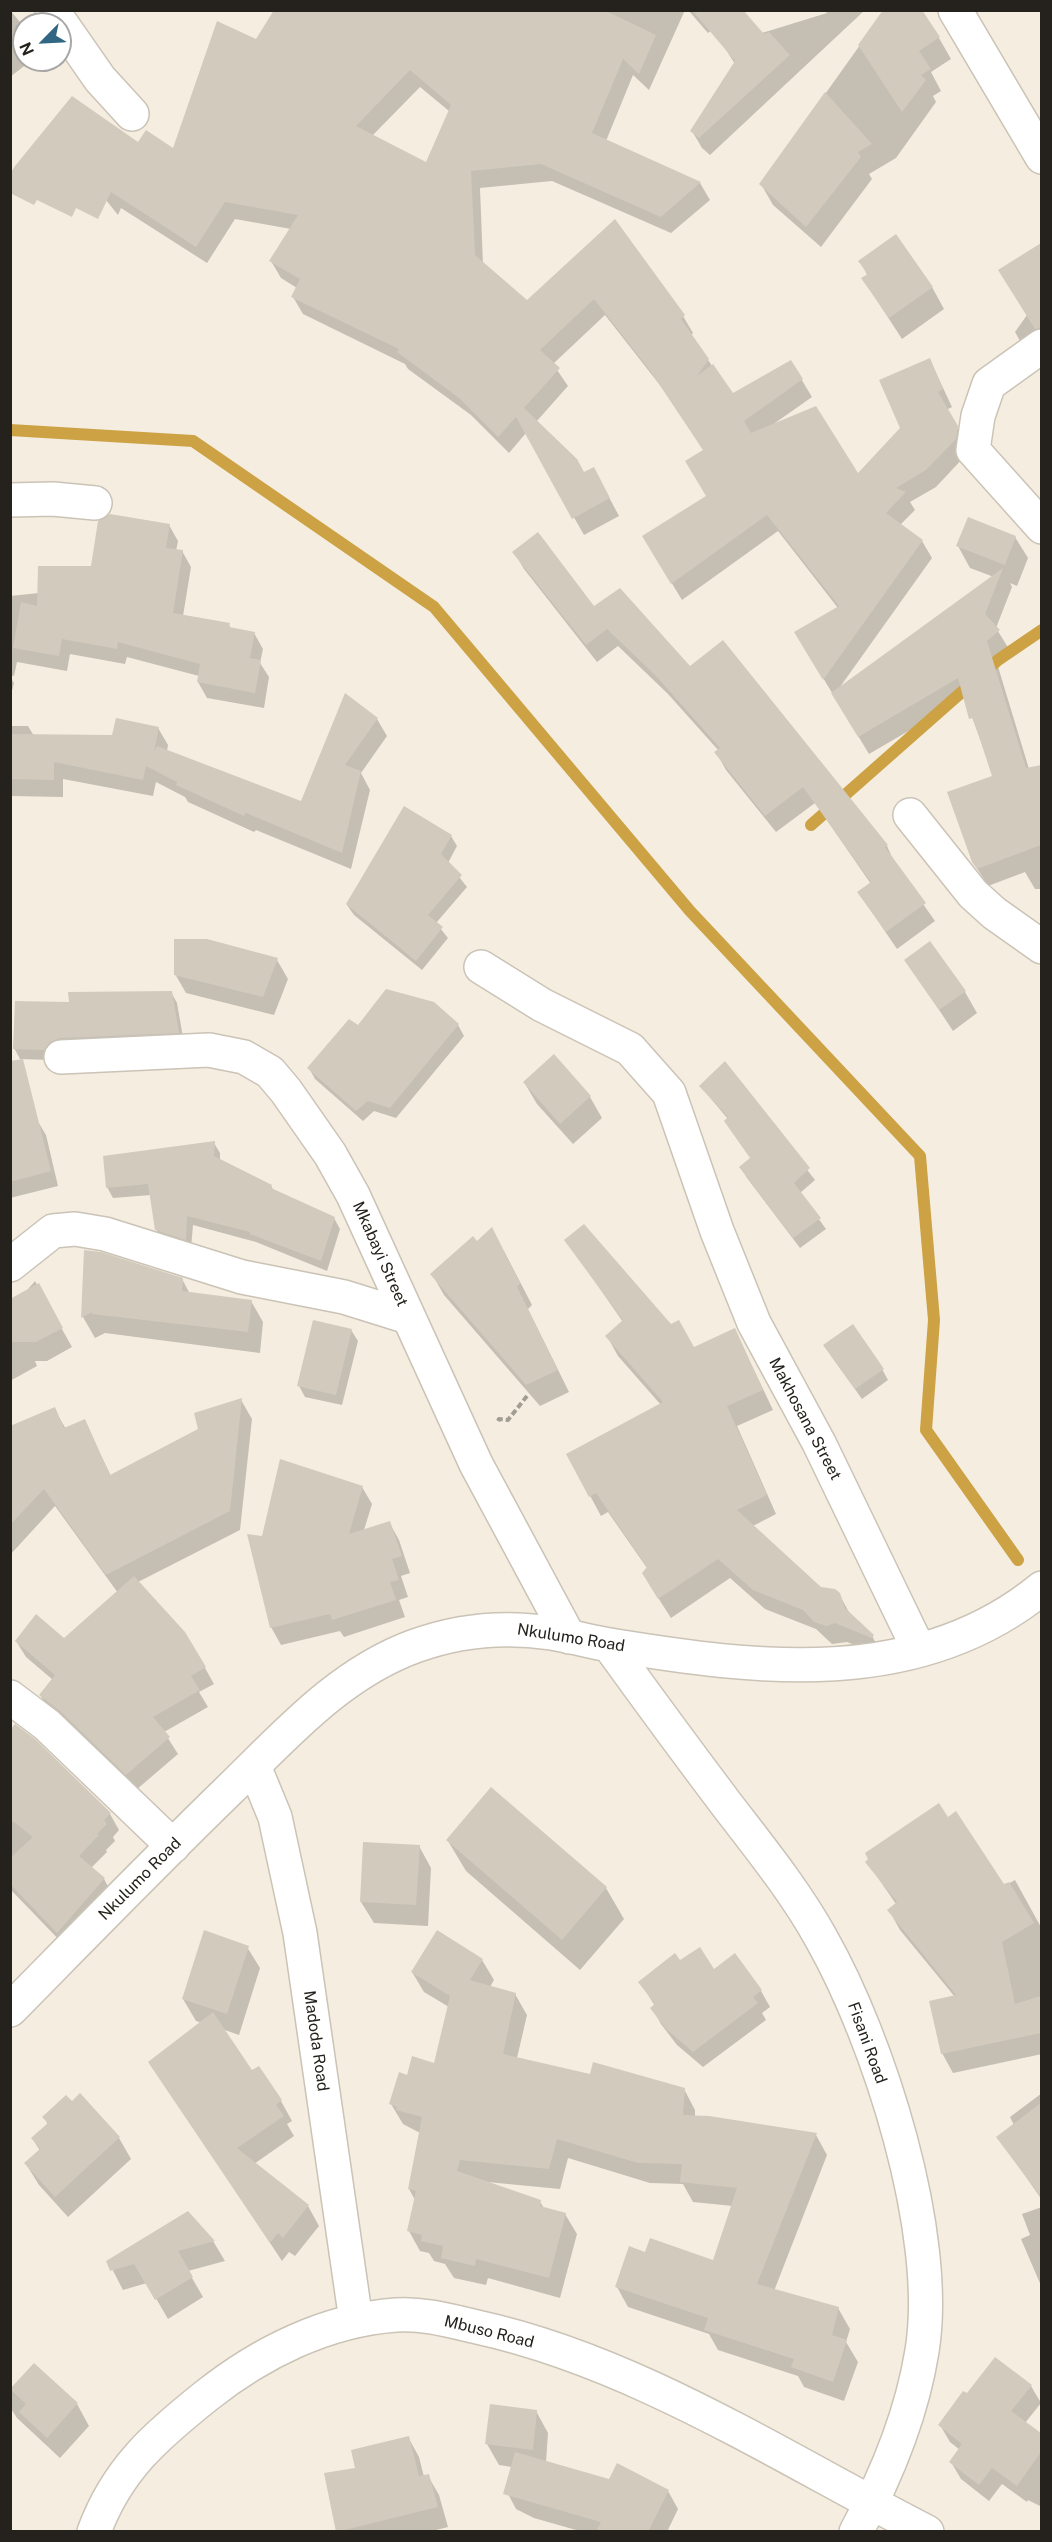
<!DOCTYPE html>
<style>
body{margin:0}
#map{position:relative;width:1052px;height:2542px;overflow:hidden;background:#f5eee0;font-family:"Public Sans",sans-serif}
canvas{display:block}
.frame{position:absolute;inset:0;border:12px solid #25221d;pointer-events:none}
.north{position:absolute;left:12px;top:12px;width:60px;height:60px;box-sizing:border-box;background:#fff;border:2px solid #a8a7a5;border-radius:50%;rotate:246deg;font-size:16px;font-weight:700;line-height:24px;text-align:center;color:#25221d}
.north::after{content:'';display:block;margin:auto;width:21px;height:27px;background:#326783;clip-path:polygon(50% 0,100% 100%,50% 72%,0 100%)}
</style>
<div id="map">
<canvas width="1052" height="2542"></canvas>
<div class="frame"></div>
<div class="north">N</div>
</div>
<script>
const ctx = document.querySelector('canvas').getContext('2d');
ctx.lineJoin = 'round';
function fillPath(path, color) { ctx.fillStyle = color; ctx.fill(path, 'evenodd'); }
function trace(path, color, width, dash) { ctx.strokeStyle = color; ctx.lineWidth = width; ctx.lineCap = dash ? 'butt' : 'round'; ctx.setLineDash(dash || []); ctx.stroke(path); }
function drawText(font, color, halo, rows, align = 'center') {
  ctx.font = font + ' "Public Sans",sans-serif'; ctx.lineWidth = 6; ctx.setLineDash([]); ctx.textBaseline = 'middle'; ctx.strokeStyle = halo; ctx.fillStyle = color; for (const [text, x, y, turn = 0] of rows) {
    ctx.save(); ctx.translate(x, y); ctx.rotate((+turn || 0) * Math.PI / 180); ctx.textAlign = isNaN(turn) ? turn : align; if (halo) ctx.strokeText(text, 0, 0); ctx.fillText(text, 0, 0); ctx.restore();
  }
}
fillPath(new Path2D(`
 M10 10 24 27V60H32L10 77Z
 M503 10H685L649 90 633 75 606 141 700 183 710 200 671 233 552 181 480 188 483 265 527 302 615 221 683 316 693 333 691 335 732 395 791 362 812 397 775 423 858 475 902 428 930 360 952 407 946 410 967 444 965 456 936 487 910 502 915 510 900 525 922 541 932 558 840 687 994 577 970 568 958 546 1015 537 1028 558 1017 586 1010 583 1012 587 996 628 1009 649 996 660 1029 769 1042 767V889H1035L1025 872 988 886 973 862 994 777 965 698 869 754 805 648 838 608 778 531 682 600 654 554 708 497 704 451 663 389 605 315 553 364 568 386 536 422 584 474 603 486 619 516 584 535 526 433 509 453 471 415 408 369 405 364 303 314 293 297 297 288 281 278 271 261 291 229 235 219 207 263 121 208 118 215 60 143 139 145 174 150 257 40ZM420 87 449 111 427 164 372 136Z
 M688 10H736L708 33Z
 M825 10H865L710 155 702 148 692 131 735 64 723 45 827 13Z
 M885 10 939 38 951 59 931 72 941 91 933 96 936 102 896 158 869 174 872 179 821 247 773 205 761 184Z
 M1042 245V347L1024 348 1015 332 1027 315 1000 271Z
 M860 262 932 287 944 309 902 339 863 279 868 276Z
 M169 525 178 541 176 551H182L191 567 183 616 229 625 231 629 254 633 263 649 260 663 269 677 264 708 207 698 198 682 199 676 127 657 125 664 70 654 67 671 17 662 14 676 10 675V596L39 593 92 568Z
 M514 552 594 608 690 668 887 846 895 864 935 921 897 949 859 893 871 884 815 803 776 832 726 770 716 752 719 751 668 694 618 646 597 662 524 569Z
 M10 677 14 683 10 699Z
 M377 719 387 736 361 773 370 790 351 869 256 830 254 832 188 802 185 797 156 782 153 796 63 779V797L10 796V726H28L34 736H114L158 728 168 745 167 751 302 803Z
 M451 836 457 846 448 863 467 887 436 923 448 938 422 970 354 915 347 905Z
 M277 960 288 979 274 1015 186 993 175 974Z
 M906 960 965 992 977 1013 953 1031Z
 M171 992 177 1003 184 1043 50 1060 20 1059 14 1048 70 1004Z
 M433 1004 458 1025 464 1036 396 1118 374 1111 363 1121 315 1079 309 1068 359 1028Z
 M725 1064 815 1180 800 1193 826 1229 800 1248 747 1178 741 1168 751 1159 728 1119 701 1087Z
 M524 1082 590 1097 602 1118 573 1144 537 1104Z
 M37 1120 46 1135 58 1186 10 1198V1127Z
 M214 1143 220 1153V1161L271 1186 274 1191 334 1218 340 1229 327 1271 256 1242 193 1225 191 1249 162 1240 156 1229 151 1195 113 1198 107 1187Z
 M566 1240 670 1326 693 1348 735 1330 773 1410 737 1426 776 1514 753 1526 820 1588 839 1594 850 1614 872 1636 883 1656 847 1642 832 1644 816 1629 765 1609 730 1578 671 1618 655 1593 647 1568 608 1512 601 1516 568 1455 661 1405 618 1356 607 1336 623 1322Z
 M504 1251 532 1305 528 1309 569 1392 540 1406 444 1295 432 1274Z
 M85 1252 182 1279 190 1294 251 1301 263 1322 260 1353 105 1333 95 1338 83 1317Z
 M35 1281 72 1347 47 1361H35L37 1366 10 1381V1310Z
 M351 1330 358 1341 342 1405 305 1397 299 1386Z
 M831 1356 882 1369 888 1380 862 1399Z
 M241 1400 252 1419 240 1530 138 1582 205 1668 214 1684 199 1692 208 1707 164 1732 178 1754 136 1790 50 1711 40 1695 53 1680 26 1657 16 1641 64 1640 118 1593 55 1506 10 1555V1425L13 1427 54 1409 66 1429 84 1421 111 1476 200 1430Z
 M362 1487 372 1504 364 1530 389 1522 399 1540 410 1573 401 1576 408 1597 399 1600 405 1617 344 1637 340 1631 281 1645 271 1627 263 1538Z
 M10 1732 110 1814 119 1830 113 1837 115 1841 106 1850 107 1852 91 1868 104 1879 113 1896 67 1948 10 1889Z
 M491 1789 606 1888 624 1919 580 1970 466 1871 448 1841Z
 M419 1846 431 1868 428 1926 374 1923 361 1902Z
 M867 1862 1004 1886 1015 1880 1042 1929V2054L953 2073 942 2053 955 1997 900 1930 889 1910 896 1904Z
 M437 1932 482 1960 494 1980 490 1987 515 1994 527 2015 517 2058 591 2076 684 2089 695 2110V2117L816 2135 827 2155 774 2291 838 2308 850 2329 846 2342 858 2362 844 2401 804 2387 798 2376 718 2350 709 2334 628 2307 617 2287 646 2254 714 2262 733 2206 693 2202 683 2184 650 2183 568 2158 560 2189 487 2182 540 2202 544 2208 565 2214 577 2234 560 2298 488 2278 486 2285 454 2278 445 2264 434 2261 429 2253 420 2251 409 2231 415 2200 409 2189 420 2133 403 2124 391 2104 408 2077 435 2065 449 2007 424 1992 412 1972Z
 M247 1947 260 1968 239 2035 222 2029 252 2073 258 2068 281 2101 292 2121 287 2124 294 2136 254 2164 308 2206 319 2226 295 2256 289 2252 282 2261 150 2062 202 2023 196 2021 183 1999Z
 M680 1962 713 1971 761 1991 770 2007 762 2013 766 2020 703 2067 677 2045 661 2024 652 2008 655 2006 640 1982Z
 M1042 2093V2200L998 2137 1014 2125 1010 2117Z
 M80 2095 119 2138 131 2159 68 2217 39 2185 26 2164 40 2151 33 2139 48 2125 44 2117 72 2103Z
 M1042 2207V2288L1021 2239 1030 2235 1022 2214Z
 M213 2241 225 2261 188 2271 203 2297 168 2319 147 2283 123 2290 108 2261Z
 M34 2365 77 2404 89 2426 60 2458 17 2418 10 2407V2391Z
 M1031 2386 1041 2403 1025 2423 1042 2435V2507L1028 2500 1027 2502 1002 2484 989 2501 961 2479 951 2462 960 2450 950 2442 940 2425 967 2395Z
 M536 2411 548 2433 546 2462 610 2481 668 2491 678 2509 667 2532H583L534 2518 516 2509 506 2490 512 2467 499 2465 487 2444Z
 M408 2437 419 2457 424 2477 428 2476 439 2495 448 2527 428 2532H338L357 2469Z`), '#0003');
trace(new Path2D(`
 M10 430 193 441 434 607 690 911 920 1156 934 1320 926 1430 1018 1560
 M811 825 998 660 1042 630`), '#cca245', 12);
fillPath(new Path2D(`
 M274 10H604L656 35 639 74 623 59 592 133 701 182 661 217 541 164 471 171 475 255 527 300 615 219 685 315 681 319 709 359 697 376 713 364 733 393 791 360 803 379 744 421 751 433 816 406 858 473 900 428 879 380 930 358 943 389 938 392 958 426 956 439 926 470 896 488 906 492 886 513 923 540 823 680 794 632 839 606 767 515 671 584 642 536 706 496 685 461 703 450 651 372 594 299 540 350 560 368 524 408 577 459 584 472 594 467 610 498 572 519 516 417 498 437 459 398 397 352 399 349 291 297 300 279 269 261 298 215 225 202 196 247 111 192 98 219 76 208 72 217 37 200 34 205 10 193V174L15 166 72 96 138 142 146 130 173 148 217 21 256 39ZM410 70 451 105 426 162 356 126Z
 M692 10H743L764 34 769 32 790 55 699 138 690 131 735 61Z
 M883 10H922L940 37 919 51 931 69 921 75 926 80 902 112 858 45Z
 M825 92 872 144 858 152 861 157 806 227 759 184Z
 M896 234 933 287 889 318 861 278 868 274 858 261Z
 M1041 243V327L1035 329 998 270Z
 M110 514 170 524 166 548 183 550 173 613 230 623 229 627 255 632 250 658 261 660 255 693 197 682 200 664 118 642 117 649 62 639 59 656 13 648 21 602 37 606 38 566H91L98 521Z
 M968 517 1016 536 1005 565 956 546Z
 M538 532 594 606 620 588 690 666 723 640 888 845 885 847 926 903 886 932 857 892 871 882 803 787 765 816 714 752 720 748 656 676 607 629 586 645 512 552Z
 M1003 568 985 614 1000 630 987 641 1026 768 1041 765V845L977 869 972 862 947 792 992 776 973 718 969 719 958 678 858 737 831 693Z
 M345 693 378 718 345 765 361 771 342 853 246 813 244 816 176 785 177 782 146 766 143 780 54 762V780L10 779V734L112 735 116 718 159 727 154 752 157 746 301 801Z
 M404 806 452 835 441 854 462 875 428 915 443 927 416 961 346 904Z
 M174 939H207L278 958 263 997 174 975Z
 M930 941 966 991 939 1010 904 960Z
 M386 989 434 1002 459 1024 390 1108 368 1101 356 1111 307 1068 349 1019 358 1025Z
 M172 991 179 1033 60 1038 50 1042 44 1050 13 1049 15 1001 69 1002 68 992Z
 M554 1054 591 1096 560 1124 523 1082Z
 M23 1059 51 1171 10 1182V1061Z
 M725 1061 810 1168 794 1183 821 1218 793 1238 739 1167 750 1158 724 1121 728 1117 699 1086Z
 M215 1141 214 1156 272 1185 271 1188 335 1217 321 1261 250 1234V1232L187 1216 186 1240 155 1230 148 1184 106 1188 103 1156Z
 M584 1224 671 1324 679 1320 694 1347 735 1328 763 1390 727 1406 767 1495 737 1510 821 1587 835 1589 840 1593 845 1608 874 1635 872 1638 835 1623 826 1626 814 1622 803 1610 753 1590 718 1559 658 1599 642 1573 647 1567 596 1493 589 1497 566 1454 663 1402 605 1336 623 1320 564 1240Z
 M492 1227 520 1283 517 1287 558 1370 526 1385 430 1274 473 1236 477 1241Z
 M84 1250 101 1252 183 1278 182 1291 252 1300 248 1332 92 1314V1312L81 1318Z
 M39 1283 63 1328 36 1342H10V1299Z
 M313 1320 352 1329 336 1395 297 1386Z
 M853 1324 884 1369 855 1389 823 1345Z
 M242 1398 230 1511 106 1575 44 1489 10 1525V1426L55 1407 64 1428 85 1419 110 1475 198 1429 194 1413Z
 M280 1459 363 1486 349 1534 390 1521 402 1556 392 1559 399 1580 390 1582 396 1600 332 1620 330 1614 270 1628 247 1534 262 1536Z
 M134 1576 185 1632 206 1667 191 1676 200 1690 153 1717 170 1737 126 1775 60 1711 39 1695 55 1675 15 1641 36 1614 64 1638Z
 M15 1724 35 1739 111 1813 104 1820 107 1824 97 1834 99 1835 79 1856 105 1878 57 1933 11 1885V1857L33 1837 10 1819V1730Z
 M491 1787 607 1887 562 1940 446 1840Z
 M939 1803 948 1817 956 1811 1004 1884 1009 1882 1034 1923 1002 1942 1015 2004 1041 1996V2033L941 2054 929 2001 956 1995 887 1910 897 1902 865 1862 868 1859 865 1853Z
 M363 1842 420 1845 416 1905 360 1902Z
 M204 1930 249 1946 227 2014 182 1999Z
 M437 1930 483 1959 470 1980 516 1993 503 2054 590 2074 593 2062 685 2088 683 2115 709 2116 817 2133 757 2284 839 2307 832 2335 847 2340 833 2382 791 2367 794 2359 704 2330 708 2318 615 2287 629 2246 645 2252 650 2238 713 2260 737 2188 680 2182 682 2164 638 2163 557 2139 549 2169 460 2160 457 2171 541 2200 540 2206 566 2213 549 2278 476 2259 475 2266 441 2258 443 2246 421 2241 422 2235 407 2231 416 2191 408 2189 422 2117 396 2110 397 2107 389 2104 399 2072 407 2075 412 2056 434 2063 450 1996 411 1972Z
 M700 1947 714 1969 735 1953 762 1990 753 1997 758 2003 693 2052 666 2029 650 2008 655 2004 638 1982 675 1953 680 1960Z
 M213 2012 252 2070 259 2066 282 2100 276 2105 284 2116 237 2148 309 2205 283 2238 278 2233 270 2243 148 2062Z
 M80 2093 120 2137 55 2197 24 2163 40 2149 31 2138 48 2123 42 2117 66 2095 72 2101Z
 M1041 2103V2197L996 2137Z
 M188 2211 215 2241 178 2251 193 2277 155 2300 134 2264 110 2271 106 2261Z
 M995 2357 1032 2385 1011 2411 1041 2433V2452L1017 2486 992 2468 979 2485 949 2462 962 2444 938 2425 963 2391 967 2393Z
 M34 2363 78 2403 47 2438 19 2412 26 2404 10 2389Z
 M490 2404 537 2410 533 2450 485 2444Z
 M409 2436 419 2476 429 2474 438 2507 336 2532 324 2473 355 2468 351 2450Z
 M515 2452 609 2479 617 2463 669 2490 648 2532H596L601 2522 503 2494Z`), '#d1cabd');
const minor = new Path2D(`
 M52 10 100 79 132 114
 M955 10 1042 157
 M1042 346 989 384 978 416 973 450 1042 527
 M10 500 53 499 95 503
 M910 815 973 894 994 913 1042 947
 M481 967 542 1005 630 1049 669 1093 717 1231 754 1323 819 1443 919 1650
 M61 1057 209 1050 244 1057 270 1072 286 1091 330 1154 353 1195 476 1464 569 1637
 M10 1265 53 1231 75 1229 105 1234 242 1277 344 1297 408 1317
 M609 1645C648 1699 687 1752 727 1805 760 1848 795 1891 821 1938 879 2040 941 2234 922 2351 912 2413 886 2477 856 2532
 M10 1697 47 1725 173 1846
 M254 1766 275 1817 300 1933 356 2321
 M10 2010C82 1937 153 1864 227 1792 284 1737 338 1674 415 1646 459 1630 505 1626 551 1633 571 1636 590 1642 610 1645 757 1669 918 1690 1042 1588
 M94 2532C117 2469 156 2436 206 2396 260 2353 326 2320 396 2315 423 2313 451 2321 477 2327 637 2362 782 2458 927 2532`);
trace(minor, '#cac3b6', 36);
trace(new Path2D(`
 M498 1421 499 1419 508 1420 527 1396`), '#a29d92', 4, [6, 3]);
trace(minor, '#fff', 33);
drawText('16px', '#25221d', '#fff', [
 ["Mkabayi Street",380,1254,66],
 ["Makhosana Street",805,1419,62],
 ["Nkulumo Road",571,1638,9],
 ["Nkulumo Road",140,1879,-45],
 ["Madoda Road",316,2041,82],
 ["Fisani Road",867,2043,70],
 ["Mbuso Road",489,2332,14]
]);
</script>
